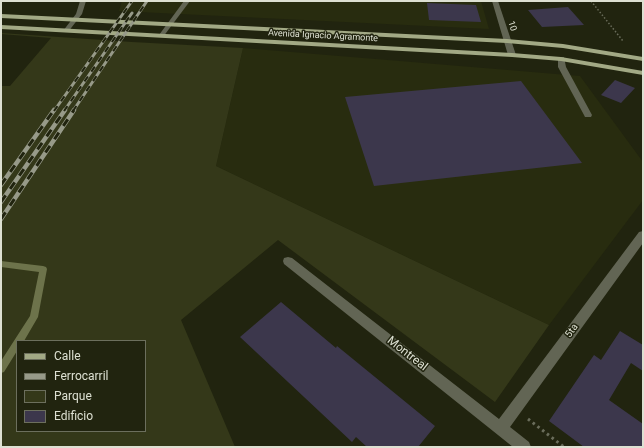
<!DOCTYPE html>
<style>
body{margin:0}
#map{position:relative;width:644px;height:448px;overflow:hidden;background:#21240f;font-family:Roboto,sans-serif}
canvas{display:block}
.frame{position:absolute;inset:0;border:2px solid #dde0d2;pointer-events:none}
.legend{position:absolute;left:16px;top:340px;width:130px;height:92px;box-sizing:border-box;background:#21240f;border:1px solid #6c6f5d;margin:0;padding:5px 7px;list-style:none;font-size:12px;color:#dde0d2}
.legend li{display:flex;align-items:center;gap:8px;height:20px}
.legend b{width:20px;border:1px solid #6c6f5d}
</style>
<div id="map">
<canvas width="644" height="448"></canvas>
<div class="frame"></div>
<ul class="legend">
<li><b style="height:5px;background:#a2a985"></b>Calle</li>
<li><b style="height:5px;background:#979a89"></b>Ferrocarril</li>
<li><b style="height:11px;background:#343819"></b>Parque</li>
<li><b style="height:11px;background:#3c374c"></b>Edificio</li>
</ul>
</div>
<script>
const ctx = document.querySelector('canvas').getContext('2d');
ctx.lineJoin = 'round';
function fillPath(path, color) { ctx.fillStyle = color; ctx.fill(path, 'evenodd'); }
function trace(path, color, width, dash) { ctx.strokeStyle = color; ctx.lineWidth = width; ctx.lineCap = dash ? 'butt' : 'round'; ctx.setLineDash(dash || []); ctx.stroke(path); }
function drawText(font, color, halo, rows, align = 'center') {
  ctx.font = font + ' Roboto,sans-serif'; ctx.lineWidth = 3; ctx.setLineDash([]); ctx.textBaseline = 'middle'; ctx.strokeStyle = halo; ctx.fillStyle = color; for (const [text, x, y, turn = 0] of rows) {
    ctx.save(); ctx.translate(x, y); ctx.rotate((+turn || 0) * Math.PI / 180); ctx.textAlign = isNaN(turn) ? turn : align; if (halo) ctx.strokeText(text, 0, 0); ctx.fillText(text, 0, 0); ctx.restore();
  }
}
fillPath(new Path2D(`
 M122 1H481L489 29 119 11Z
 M243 48 580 76 643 162V200L549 325 216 166Z`), '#282c0f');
fillPath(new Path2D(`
 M1 33 132 42 243 48 216 166 549 325 495 402 278 240 181 320 235 447H1V86H10L51 38 1 34ZM17 341H145V431H17Z`), '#343819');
fillPath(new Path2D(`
 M1 261 43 266 46 267 47 269 38 317 24 341H17V351L4 372 1 373V361L30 316 39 272 1 267Z`), '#6d734b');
fillPath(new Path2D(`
 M427 3 476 5 481 22 429 20Z
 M568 7 584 25 542 27 528 10Z
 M615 80 635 88 621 103 601 95Z
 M521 81 582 163 374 186 345 97Z
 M281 302 336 348 337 346 435 426 418 447H367L356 437 352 442 240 337Z
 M620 331 643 345V371L631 363 609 400 643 424V447H584L549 421 594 355 601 360Z`), '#3c374c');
trace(new Path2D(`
 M591 1 623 41`), '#6a6d5b', 1.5, [1.5, 2]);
trace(new Path2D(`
 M528 419 564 447`), '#6a6d5b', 3, [2.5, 3.5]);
fillPath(new Path2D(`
 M80 1H86L82 14 68 32H64L63 31 76 14Z
 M184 1H190L163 37H159V35Z
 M492 1H498L516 55 514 56H510L508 55Z
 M558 57H564L566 67 592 115 591 117H585L584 115 558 67Z
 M643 231V243L510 427 529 442 531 447H513L284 264 283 261 284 258 288 257 292 258 499 419 639 232Z`), '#626554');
fillPath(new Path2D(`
 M1 14 507 39 563 44 643 57V61L563 48 507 43 1 18Z
 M1 25 512 53 561 57 643 71V75L561 61 512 57 1 29Z`), '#a2a985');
const railFar1 = new Path2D(`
 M54 111 132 1
 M64 111 132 13
 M73 111 147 1`);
const rail = new Path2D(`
 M1 185 54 110
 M1 202 65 110
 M1 219 74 110`);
trace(railFar1, '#979a89', 3);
trace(rail, '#979a89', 4.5);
trace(railFar1, '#21240f', 2, [6]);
trace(rail, '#21240f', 3, [8]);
drawText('9px', '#dde0d2', '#21240f', [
 ["10",512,26,72],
 ["Avenida Ignacio Agramonte",323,36,3]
]);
drawText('10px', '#dde0d2', '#21240f', [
 ["5ta",572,331,-54]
]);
drawText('12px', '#dde0d2', '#21240f', [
 ["Montreal",407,354,38]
]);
</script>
